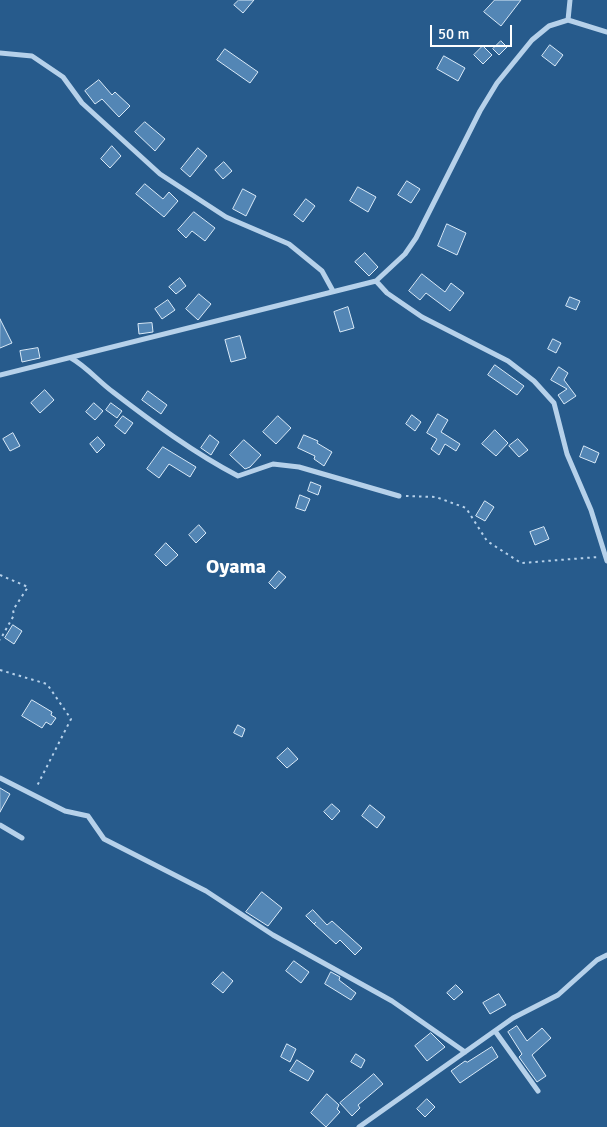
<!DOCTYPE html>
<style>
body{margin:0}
#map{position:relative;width:607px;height:1127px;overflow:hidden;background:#275b8c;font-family:Signika,sans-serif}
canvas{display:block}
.scale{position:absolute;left:430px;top:25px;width:82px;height:22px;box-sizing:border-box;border:2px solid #fff;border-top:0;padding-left:6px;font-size:15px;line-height:18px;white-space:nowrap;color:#fff;-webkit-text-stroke:4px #275b8c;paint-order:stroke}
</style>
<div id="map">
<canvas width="607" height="1127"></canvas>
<div class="scale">50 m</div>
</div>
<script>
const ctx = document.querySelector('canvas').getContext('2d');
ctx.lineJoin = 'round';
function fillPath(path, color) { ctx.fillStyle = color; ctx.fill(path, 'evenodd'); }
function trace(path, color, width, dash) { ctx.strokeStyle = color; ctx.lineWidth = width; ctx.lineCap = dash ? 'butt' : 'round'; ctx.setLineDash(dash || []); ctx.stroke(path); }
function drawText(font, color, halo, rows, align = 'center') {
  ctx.font = font + ' Signika,sans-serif'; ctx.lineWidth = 5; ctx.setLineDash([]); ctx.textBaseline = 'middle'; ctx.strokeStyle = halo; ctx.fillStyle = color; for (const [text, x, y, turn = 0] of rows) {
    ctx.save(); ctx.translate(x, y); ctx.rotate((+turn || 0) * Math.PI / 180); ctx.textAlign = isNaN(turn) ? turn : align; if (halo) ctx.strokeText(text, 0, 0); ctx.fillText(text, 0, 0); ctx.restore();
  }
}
const building = new Path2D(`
 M239 0H254L243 13 234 5Z
 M495 0H521L501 26 484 12Z
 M501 41 507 47 499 55 493 49Z
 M550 45 563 55 555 66 542 56Z
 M483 46 492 55 483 64 474 55Z
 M225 49 258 72 250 83 217 60Z
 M444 56 465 68 458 81 437 69Z
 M99 80 112 95 115 92 130 106 119 117 102 99 95 104 85 91Z
 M145 122 165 139 155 151 135 132Z
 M112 146 121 156 110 168 101 159Z
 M198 148 207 156 190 177 181 169Z
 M224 162 232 171 223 179 215 170Z
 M407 181 420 189 411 203 398 195Z
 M145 184 163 199 169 192 178 201 164 217 136 194Z
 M358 187 376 197 368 212 350 201Z
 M243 189 256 196 246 216 233 209Z
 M306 199 315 206 303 222 294 215Z
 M194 212 215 228 205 241 192 231 186 238 178 230Z
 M447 224 466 233 457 255 438 246Z
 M365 253 378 267 369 276 355 262Z
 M422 274 445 292 451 283 464 293 450 311 426 293 420 300 409 291Z
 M180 278 186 286 176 294 169 287Z
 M199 294 211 304 198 320 186 309Z
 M570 297 580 301 576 310 566 306Z
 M168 300 175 310 162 319 155 309Z
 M348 307 354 328 340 332 334 312Z
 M0 319 12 343 0 348Z
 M152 323 153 332 139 334 138 324Z
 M240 336 246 358 231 362 225 340Z
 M553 339 561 343 556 353 548 349Z
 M38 348 40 358 22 362 20 351Z
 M495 365 524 386 517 395 488 375Z
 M559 367 568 373 564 380 576 396 564 404 558 395 567 389 551 380Z
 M45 390 54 400 40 413 31 403Z
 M148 391 167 405 161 414 142 400Z
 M94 403 103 411 95 420 86 412Z
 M111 403 122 411 117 418 106 410Z
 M438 414 448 420 441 432 460 444 456 451 445 444 439 455 431 449 437 439 427 433Z
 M412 415 421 422 415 431 406 424Z
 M123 416 133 423 125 434 115 426Z
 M278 416 291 428 276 444 263 432Z
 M495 430 508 443 496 456 482 444Z
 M13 433 20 446 10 451 3 439Z
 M210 435 219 442 211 455 201 448Z
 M304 435 318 441 317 443 332 452 324 466 314 459 315 456 298 448Z
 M98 437 105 445 97 453 90 444Z
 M518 439 528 450 519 457 509 446Z
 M244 440 261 455 250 467 245 469 230 455Z
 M584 446 599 453 595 463 580 457Z
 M163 447 196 467 190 477 169 464 159 478 147 469Z
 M311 482 321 486 318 495 308 491Z
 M300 495 310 499 305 511 296 508Z
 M485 501 494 507 485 521 476 516Z
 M199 525 206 533 196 543 189 535Z
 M544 527 549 539 535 545 530 532Z
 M166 543 178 555 166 566 155 555Z
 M279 571 286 577 275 589 269 583Z
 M13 625 22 631 14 644 5 638Z
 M32 700 52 712 51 715 56 718 51 725 46 722 42 728 22 716Z
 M238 725 245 729 242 737 234 733Z
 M288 748 298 759 287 768 277 758Z
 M0 788 10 794 0 812Z
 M332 804 340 811 332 820 324 812Z
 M370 805 385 817 377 828 362 816Z
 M262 892 282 908 268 926 246 912Z
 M313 910 327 925 332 921 362 948 355 955 340 940 336 944 314 924 316 922 314 924 306 916Z
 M294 961 309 972 301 983 286 971Z
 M223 972 233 981 223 993 212 984Z
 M331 972 340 977 339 980 356 993 351 1000 325 984Z
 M456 985 463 992 454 1000 447 993Z
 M499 994 506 1005 490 1014 483 1003Z
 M517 1026 527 1041 542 1028 551 1038 532 1055 546 1076 537 1082 519 1057 522 1054 508 1032Z
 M431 1033 445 1047 427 1061 415 1046Z
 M287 1044 296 1049 290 1062 281 1057Z
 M492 1047 498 1057 460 1083 451 1071 465 1061 467 1062Z
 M356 1054 365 1060 361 1068 351 1062Z
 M297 1060 314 1071 308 1081 290 1071Z
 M374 1074 383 1084 358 1105 360 1108 352 1116 340 1103Z
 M327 1094 339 1105 337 1109 340 1112 326 1127 311 1113Z
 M427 1099 435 1107 425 1117 417 1109Z`);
fillPath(building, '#5386b5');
trace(building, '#daeaf8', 1);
trace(new Path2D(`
 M406 496 436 497 466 508 487 541 521 563 598 557
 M0 575 28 587 13 610 14 615 0 640
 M0 670 47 684 71 719 36 788`), '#b6d1ea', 2, [2.5, 4]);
trace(new Path2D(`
 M568 20 607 32
 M0 53 32 56 63 77 82 103 160 174 226 217 289 244 322 271 333 291
 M376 281 387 293 422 317 508 361 534 381 554 403 567 454 591 510 607 561
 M71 358C87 367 98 381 113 392 152 422 194 453 238 476L273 464 299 467 399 496
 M0 375 376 281 405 254 416 238 480 111 497 83 532 40 549 26 568 20 570 0
 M0 778 65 811 88 816 104 839 206 891 273 935 392 1001 465 1052
 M0 825 22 838
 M495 1031 538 1091
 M359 1127 513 1018 558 995 597 960 607 955`), '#b6d1ea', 5);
drawText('bold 20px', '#fff', '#275b8c', [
 ["Oyama",236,568]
]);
</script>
